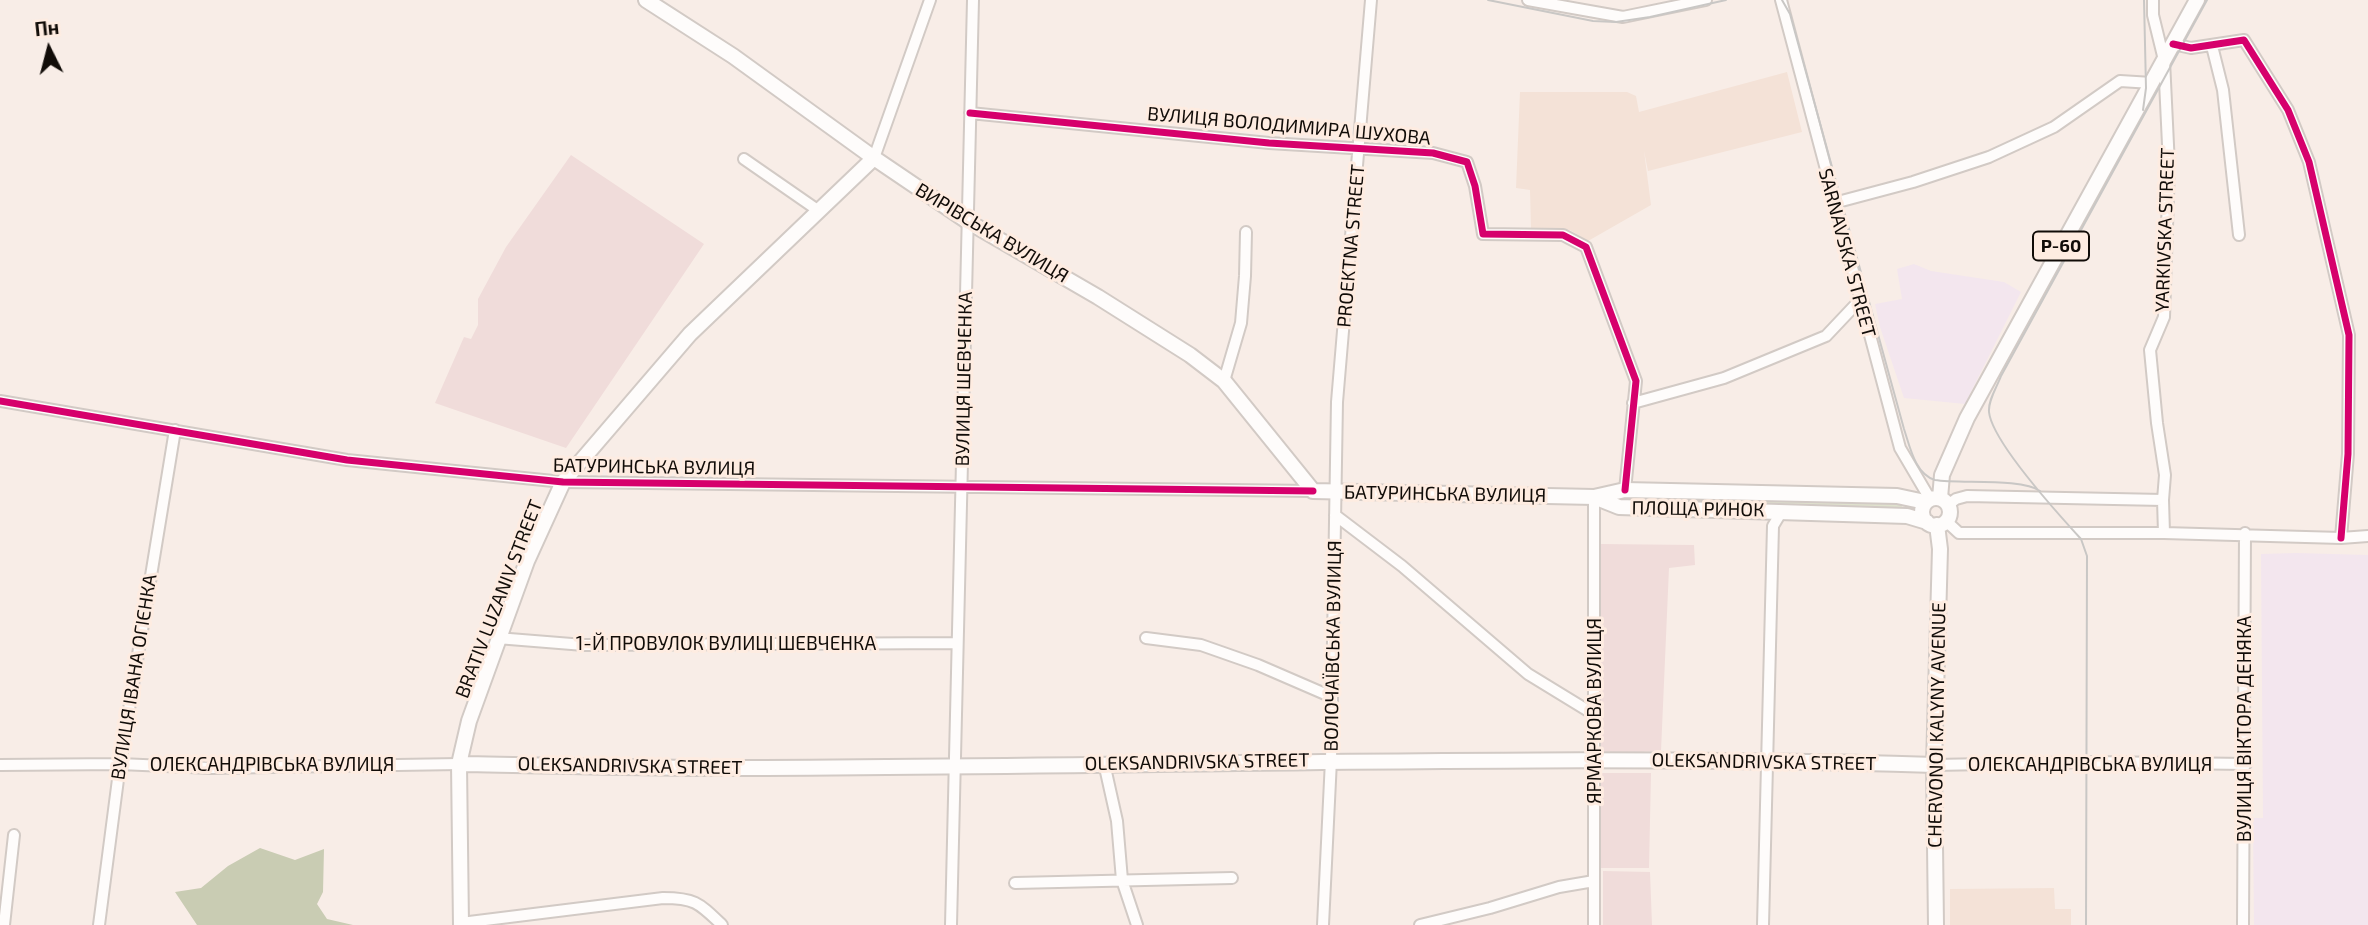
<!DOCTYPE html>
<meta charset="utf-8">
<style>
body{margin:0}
#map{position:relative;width:2368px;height:925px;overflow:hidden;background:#f8ede7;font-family:"Exo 2",sans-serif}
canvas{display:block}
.north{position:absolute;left:14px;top:14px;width:70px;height:70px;-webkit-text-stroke:5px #feece1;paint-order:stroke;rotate:354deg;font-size:19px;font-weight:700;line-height:28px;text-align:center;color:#110c08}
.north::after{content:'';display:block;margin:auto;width:24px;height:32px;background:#110c08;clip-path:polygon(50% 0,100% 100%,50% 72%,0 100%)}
</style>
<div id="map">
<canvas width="2368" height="925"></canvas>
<div class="north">Пн</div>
</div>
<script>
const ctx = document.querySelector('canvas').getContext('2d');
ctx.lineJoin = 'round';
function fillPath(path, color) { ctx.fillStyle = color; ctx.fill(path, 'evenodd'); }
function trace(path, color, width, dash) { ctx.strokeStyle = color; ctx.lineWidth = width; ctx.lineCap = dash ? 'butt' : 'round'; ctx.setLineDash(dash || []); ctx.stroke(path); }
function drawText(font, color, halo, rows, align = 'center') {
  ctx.font = font + ' "Exo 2",sans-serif'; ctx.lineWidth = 6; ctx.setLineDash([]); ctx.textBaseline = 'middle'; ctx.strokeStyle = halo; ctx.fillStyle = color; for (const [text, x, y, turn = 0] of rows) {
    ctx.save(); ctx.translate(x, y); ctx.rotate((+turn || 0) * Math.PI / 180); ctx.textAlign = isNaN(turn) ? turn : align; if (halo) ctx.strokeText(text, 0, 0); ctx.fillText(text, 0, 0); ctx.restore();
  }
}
fillPath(new Path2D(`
 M571 155 704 244 566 448 435 403 464 337 471 339 478 325V299L506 247Z
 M1601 544 1694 545 1695 565 1669 568 1661 751 1600 754Z
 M1601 773H1651L1649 868H1601Z
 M1603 871 1650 872 1652 925H1603Z`), '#f0dcda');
fillPath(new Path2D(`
 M1914 264 1931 271 2004 282 2021 292 1965 404 1904 398 1880 327 1875 304 1902 299 1897 269Z
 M2296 553 2368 555V925H2254L2253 818H2263L2261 554Z`), '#f3e6ee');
fillPath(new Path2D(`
 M1787 72 1802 132 1648 171 1644 151 1651 205 1588 241 1570 230 1531 228 1530 190 1516 188 1520 92H1627L1636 96 1639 112Z
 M2054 888 2055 909H2071V925H1950V889Z`), '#f4e2d7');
fillPath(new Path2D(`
 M1620 495 1900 502 1903 509 1620 501 1618 498Z`), '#dfe1cd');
fillPath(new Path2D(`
 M260 848 295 860 324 849 323 892 317 904 327 919 353 925H197L175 892 201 888 228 866Z`), '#c9ccb3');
const minor = new Path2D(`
 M1528 0 1623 17 1706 0
 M1781 0 1900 448 1930 499
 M2153 0V15L2164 60 2169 166 2164 317 2150 350 2157 423 2165 475 2163 500
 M2173 44 2191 48 2244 40 2288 110 2309 162 2349 335 2348 454 2341 538
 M2212 46 2223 90 2239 235
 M970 113 1269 143 1433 153 1467 162 1475 186 1483 234 1563 235 1586 247 1636 381 1625 490
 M874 158 930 0
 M744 159 819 211
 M1834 203 1913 182 1989 157 2054 127 2120 81 2152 83
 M1224 381 1241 323 1245 276 1246 232
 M0 401 347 460 563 482 1313 491
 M1633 403 1724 378 1826 336 1860 300
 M1594 497V925
 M1948 505 1956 499 1967 496 2163 500 2164 533 2341 538 2368 536
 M1335 515 1402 566 1528 674 1595 715
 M1946 521 1959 533H2164
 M497 638 584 645 956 643
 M1146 638 1201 645 1258 665 1332 697
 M1104 763 1117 821 1122 880 1137 925
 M0 765 120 764 211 768 459 764
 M1934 765 2094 762 2246 764
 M1015 883 1232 878
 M461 923 663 898C695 898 699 903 722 925
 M4 925 14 835
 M99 925 120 764 175 430
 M951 925 973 0
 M1323 925 1331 760 1337 402 1371 0
 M1420 925 1490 908 1559 887 1594 881
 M1763 925 1773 526 1782 511
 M2243 925 2245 533`);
const major = new Path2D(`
 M646 0 733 56 874 158 967 221 1098 297 1190 355 1224 381 1313 491 1594 497 1625 490 1897 496 1925 502
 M1594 497 1619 507 1907 516 1927 522
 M1940 498 1942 475 1967 418 2197 0
 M1922 512a14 14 0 1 1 28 0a14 14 0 1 1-28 0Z
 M459 764C541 765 622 768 704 768 1114 768 1524 753 1934 765
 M461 925 459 764 469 721 527 561 563 482 690 334 874 158
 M1936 925 1934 765 1940 549 1937 525`);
trace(minor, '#d2cac5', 14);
trace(major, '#d2cac5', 18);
trace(minor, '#fefcfb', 10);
trace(major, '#fefcfb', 14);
trace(new Path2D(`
 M1488 0 1593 21 1616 22 1650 17 1726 0
 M1782 0 1790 14 1904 429C1910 447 1915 474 1935 480 1960 484 2022 478 2040 491
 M2143 110 2146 88 2144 0
 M2086 925 2087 556 2081 539C2059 515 1992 441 1989 412 1988 400 1997 387 2001 376L2207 0`), '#c9c7c5', 2);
trace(new Path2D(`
 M2173 44 2191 48 2244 40 2288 110 2309 162 2349 335 2348 454 2341 538
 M970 113 1269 143 1433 153 1467 162 1475 186 1483 234 1563 235 1586 247 1636 381 1625 490
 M0 401 347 460 563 482 1313 491`), '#d6006c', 7);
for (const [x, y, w] of [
 [2061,246,56]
]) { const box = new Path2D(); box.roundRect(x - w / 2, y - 14.5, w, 29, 5); ctx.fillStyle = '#feece1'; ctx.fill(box); trace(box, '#110c08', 2); }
drawText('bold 18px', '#110c08', null, [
 ["Р-60",2061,246]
]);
drawText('19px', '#110c08', '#feece1', [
 ["ВУЛИЦЯ ВОЛОДИМИРА ШУХОВА",1289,126,5],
 ["YARKIVSKA STREET",2165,230,-88],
 ["ВИРІВСЬКА ВУЛИЦЯ",992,233,31],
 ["PROEKTNA STREET",1351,246,-85],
 ["SARNAVSKA STREET",1847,253,75],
 ["ВУЛИЦЯ ШЕВЧЕНКА",964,379,-89],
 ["БАТУРИНСЬКА ВУЛИЦЯ",654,467,1],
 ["БАТУРИНСЬКА ВУЛИЦЯ",1445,494,1],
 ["ПЛОЩА РИНОК",1698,509,1],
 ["BRATIV LUZANIV STREET",499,599,-69],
 ["1-Й ПРОВУЛОК ВУЛИЦІ ШЕВЧЕНКА",726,644],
 ["ВОЛОЧАЇВСЬКА ВУЛИЦЯ",1333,646,-89],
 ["ВУЛИЦЯ ІВАНА ОГІЄНКА",134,677,-81],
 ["ЯРМАРКОВА ВУЛИЦЯ",1595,711,-90],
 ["CHERVONOI KALYNY AVENUE",1937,725,-89],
 ["ВУЛИЦЯ ВІКТОРА ДЕНЯКА",2245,729,-90],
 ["OLEKSANDRIVSKA STREET",1197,762,-1],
 ["OLEKSANDRIVSKA STREET",1764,762,1],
 ["ОЛЕКСАНДРІВСЬКА ВУЛИЦЯ",272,765],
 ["ОЛЕКСАНДРІВСЬКА ВУЛИЦЯ",2090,765],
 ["OLEKSANDRIVSKA STREET",630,766,1]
]);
</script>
